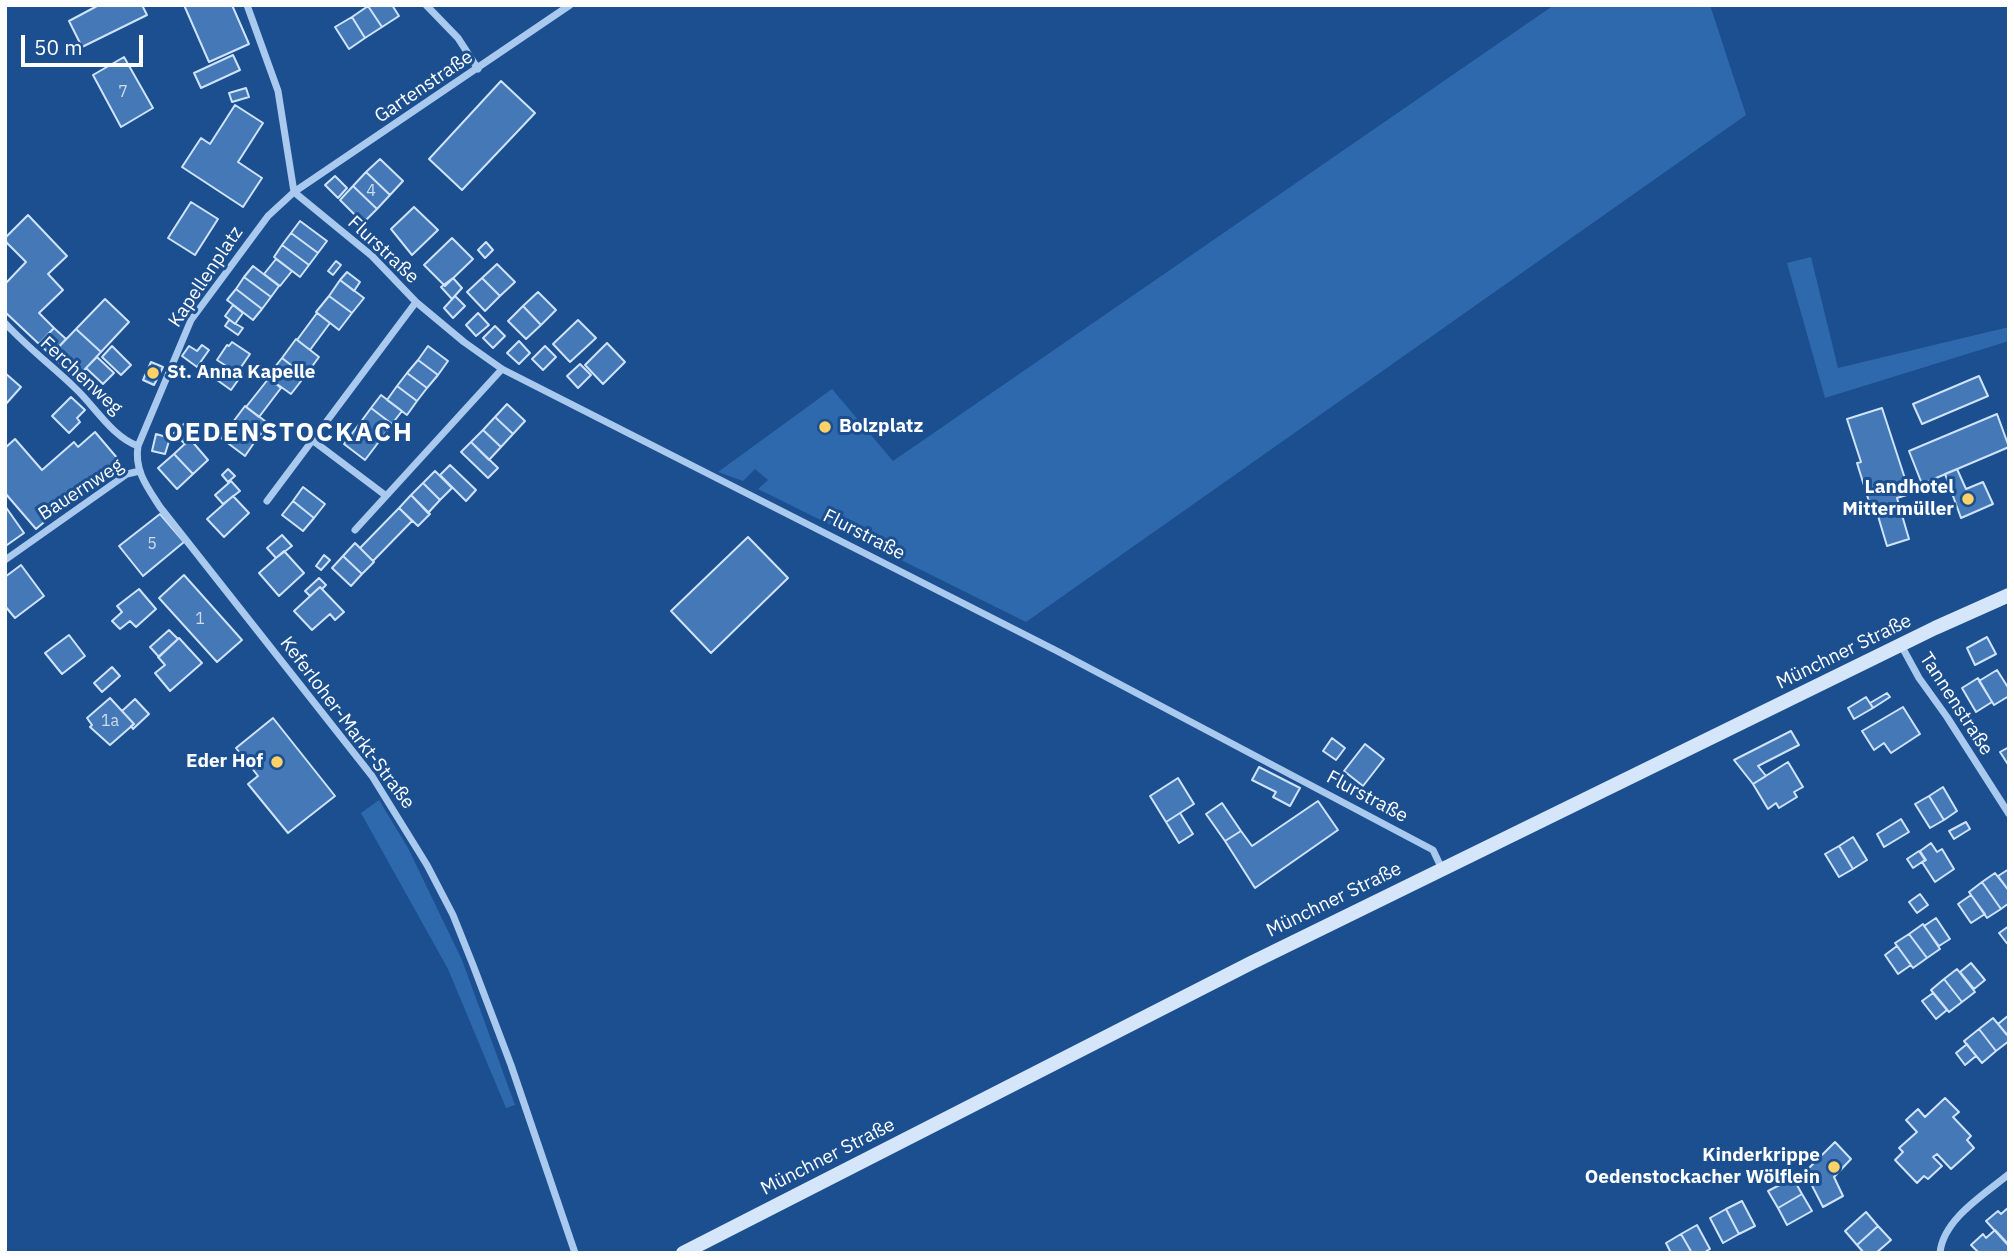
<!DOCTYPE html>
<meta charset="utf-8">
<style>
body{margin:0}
#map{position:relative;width:2014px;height:1258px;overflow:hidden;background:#1b4f8f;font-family:"IBM Plex Sans",sans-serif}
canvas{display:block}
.frame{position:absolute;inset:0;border:7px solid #fff;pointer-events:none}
.scale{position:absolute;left:21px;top:35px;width:122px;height:32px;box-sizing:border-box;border:4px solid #fff;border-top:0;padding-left:9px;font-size:21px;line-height:24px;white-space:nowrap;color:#fff;-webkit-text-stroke:5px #1b4f8f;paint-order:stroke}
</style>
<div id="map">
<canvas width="2014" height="1258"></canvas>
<div class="frame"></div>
<div class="scale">50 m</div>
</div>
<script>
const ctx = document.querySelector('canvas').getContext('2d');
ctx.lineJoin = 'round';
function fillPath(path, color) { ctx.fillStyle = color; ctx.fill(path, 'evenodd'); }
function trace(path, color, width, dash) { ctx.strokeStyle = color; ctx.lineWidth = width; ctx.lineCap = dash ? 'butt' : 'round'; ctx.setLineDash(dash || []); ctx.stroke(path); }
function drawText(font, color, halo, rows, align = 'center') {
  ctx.font = font + ' "IBM Plex Sans",sans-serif'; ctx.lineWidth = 6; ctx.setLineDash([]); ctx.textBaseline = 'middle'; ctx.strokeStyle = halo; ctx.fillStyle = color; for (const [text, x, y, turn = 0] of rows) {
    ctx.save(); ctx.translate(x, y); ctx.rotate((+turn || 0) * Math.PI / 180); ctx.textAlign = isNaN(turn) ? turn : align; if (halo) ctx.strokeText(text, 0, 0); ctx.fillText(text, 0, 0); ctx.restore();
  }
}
fillPath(new Path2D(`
 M1554 5H1710L1746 115 1026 622 758 489 768 480 755 469 743 481 718 472 832 389 893 461Z
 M1811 257 1838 368 2009 327V341L1825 398 1787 263Z
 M379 800 408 848 462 960 515 1105 506 1108 448 969 361 813Z`), '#2e69ad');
const building = new Path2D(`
 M99 5H142L147 15 82 47 69 21Z
 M184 5H232L249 44 209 62Z
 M392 5 399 16 382 27 368 6Z
 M368 6 382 27 365 38 352 17Z
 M352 17 365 38 349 49 335 27Z
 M233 55 240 70 201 88 194 73Z
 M124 57 153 108 121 127 93 75Z
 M501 81 535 113 462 190 429 159Z
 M246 88 249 97 232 102 229 93Z
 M235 105 263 123 238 162 262 178 243 207 182 167 201 138 210 144Z
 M380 159 403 181 390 195 366 172Z
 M366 172 390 195 377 209 353 186Z
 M335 176 347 188 338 198 325 185Z
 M353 186 377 209 363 223 340 200Z
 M191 202 218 219 195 255 168 238Z
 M414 207 438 230 412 255 391 229Z
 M28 215 67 256 48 274 63 290 39 313 54 328 39 344 5 312V284L26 262 5 241V238Z
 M300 221 327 241 318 253 291 233Z
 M291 233 318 253 309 265 282 245Z
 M452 238 473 259 445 286 424 265Z
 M486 242 493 250 485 258 478 250Z
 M282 245 309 265 300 277 274 257Z
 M276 259 292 271 280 286 264 274Z
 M336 261 341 265 333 275 328 271Z
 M497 264 515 282 500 296 482 278Z
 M253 266 279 286 271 297 244 277Z
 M347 272 360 282 354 291 340 280Z
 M244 277 271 297 262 309 236 289Z
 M453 278 462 288 452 299 441 287Z
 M482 278 500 296 485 311 467 292Z
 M340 280 364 298 352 313 329 296Z
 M236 289 262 309 253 320 227 300Z
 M538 292 556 310 541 325 523 306Z
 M329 296 352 313 339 330 316 312Z
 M455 296 465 306 453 318 444 308Z
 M105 299 129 322 101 352 76 329Z
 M233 305 243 313 235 324 225 316Z
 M523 306 541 325 526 339 508 321Z
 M317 313 330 323 310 350 297 340Z
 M478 313 489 325 476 336 466 325Z
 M229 320 243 328 238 335 225 326Z
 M578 320 596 338 570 362 553 344Z
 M495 326 505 336 493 348 483 338Z
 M54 328 66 339 51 355 39 344Z
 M76 329 101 352 76 379 51 355Z
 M296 339 319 357 305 376 282 358Z
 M519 341 530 353 519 364 507 353Z
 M232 342 250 354 237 373 217 360 227 345 229 346Z
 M607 343 625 362 603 384 585 365Z
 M202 345 209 350 197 367 182 356 189 346 197 351Z
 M112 346 131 365 121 375 102 357Z
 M428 346 448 361 438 375 418 360Z
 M545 346 556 357 543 370 532 359Z
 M97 357 114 373 103 384 86 368Z
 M282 358 305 376 291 394 267 377Z
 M418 360 438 375 427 388 407 373Z
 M151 362 163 367 154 385 143 380Z
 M580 364 591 375 578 388 567 376Z
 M226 366 241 376 231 390 217 380Z
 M5 373 21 387 5 405Z
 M407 373 427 388 417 401 397 386Z
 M1979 376 1988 396 1922 424 1913 404Z
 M269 378 281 388 259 417 246 407Z
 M397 386 417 401 407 415 387 400Z
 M381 395 402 411 392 424 371 408Z
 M71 397 85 410 77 418 80 422 69 433 52 416Z
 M507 404 525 421 513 434 495 417Z
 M245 406 269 424 256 440 233 422Z
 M371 408 392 424 381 439 360 423Z
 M1882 408 1910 494 1897 498 1909 539 1887 546 1875 506 1871 508 1857 463 1861 462 1847 419Z
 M1997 414 2009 447 1922 484 1909 451Z
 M495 417 513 434 501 447 483 430Z
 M186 422 198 435 185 444 174 433Z
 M233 422 256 440 245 456 221 438Z
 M360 423 381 439 365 460 344 444Z
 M483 430 501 447 489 460 471 442Z
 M95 432 118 459 36 529 5 493V448L15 439 42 470 74 442 78 447Z
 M156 434 170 438 165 454 152 451Z
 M190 439 208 460 193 474 174 454Z
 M471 442 498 468 488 478 461 452Z
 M174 454 193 474 177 489 158 468Z
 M450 465 476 490 466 501 440 475Z
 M228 469 235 476 228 482 222 475Z
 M1957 469 1966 489 1983 482 1993 504 1961 518 1945 474Z
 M435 471 452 488 440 500 423 483Z
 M231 481 240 491 223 504 215 495Z
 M423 483 440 500 428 513 411 495Z
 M303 487 325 504 314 518 293 501Z
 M411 495 430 514 418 526 399 508Z
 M233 496 249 513 224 537 207 519Z
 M293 501 314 518 303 531 282 515Z
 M5 506 24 533 7 545 5 542Z
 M399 508 412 521 373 561 360 548Z
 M160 514 184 542 143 576 119 546Z
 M282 535 292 546 276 558 267 548Z
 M748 537 788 578 711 653 671 611Z
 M355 543 374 562 362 574 343 556Z
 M284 551 304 573 279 596 259 573Z
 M324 555 330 560 321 570 316 566Z
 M343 556 362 574 351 586 332 568Z
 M21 565 44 596 15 618 5 606V577Z
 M184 575 242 640 217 662 159 598Z
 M319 578 326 585 322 589 320 587 310 596 305 591Z
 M320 587 344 612 335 620 330 614 312 630 294 611Z
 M139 589 156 609 136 627 130 621 120 629 112 621 122 612 117 606Z
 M169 630 178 639 159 657 150 647Z
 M69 635 85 656 62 674 45 653Z
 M1987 637 1996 654 1975 665 1967 648Z
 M179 638 202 663 170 691 155 673 165 665 158 657Z
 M112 667 120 676 102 692 94 683Z
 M1997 670 2009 689V696L1994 705 1979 681Z
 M1978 678 1992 702 1976 712 1962 688Z
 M1887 693 1890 697 1873 708 1870 703Z
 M1866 697 1873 708 1854 719 1848 708Z
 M110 698 134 724 110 745 90 727 92 725 87 718Z
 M135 699 149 714 133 729 131 726 134 724 122 711Z
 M1903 707 1920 734 1891 753 1884 743 1874 750 1862 731Z
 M1967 714 1974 725 1967 730 1960 718Z
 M273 718 335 796 288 833 248 784 258 776 236 748Z
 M1791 731 1799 745 1758 766 1766 776 1753 784 1734 760Z
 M1332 738 1345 748 1336 760 1323 751Z
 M1365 744 1384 759 1363 786 1344 771Z
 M2009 747V766L2000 752Z
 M1788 762 1803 787 1794 792 1797 797 1779 808 1776 803 1768 809 1753 784Z
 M1259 767 1300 788 1290 806 1273 797 1276 792 1252 780Z
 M1178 778 1194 804 1166 822 1150 796Z
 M1943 787 1957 811 1944 820 1929 796Z
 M1929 796 1944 820 1930 828 1915 804Z
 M1318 801 1338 830 1255 888 1225 841 1241 831 1252 846Z
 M1222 803 1241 831 1225 841 1206 814Z
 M1180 813 1193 834 1179 843 1166 822Z
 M1901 819 1909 832 1884 847 1877 834Z
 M1966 822 1970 829 1954 839 1949 831Z
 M1853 837 1867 860 1853 869 1839 846Z
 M1931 843 1937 852 1942 849 1954 869 1935 882 1922 862 1926 860 1920 851Z
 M1839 846 1853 869 1839 877 1825 854Z
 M1919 851 1925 860 1913 868 1907 859Z
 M2009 869V891L1998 876Z
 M1995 873 2009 891V903L2001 909 1982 882Z
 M1982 882 2001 909 1987 918 1969 892Z
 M1920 894 1928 905 1917 913 1909 902Z
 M1971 895 1985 914 1971 923 1958 904Z
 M1936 918 1950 939 1939 946 1924 926Z
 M1923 924 1940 949 1927 958 1909 934Z
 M2009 926V946L1999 933Z
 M1909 934 1927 958 1913 968 1895 943Z
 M1897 946 1911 965 1898 974 1885 955Z
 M1971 963 1985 980 1974 989 1960 972Z
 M1957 969 1975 992 1962 1002 1944 979Z
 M1944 979 1962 1002 1949 1012 1931 990Z
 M1933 993 1947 1010 1936 1019 1922 1001Z
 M2009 1015V1033L2007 1035 1998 1024Z
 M1993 1018 2009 1037V1041L1996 1051 1979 1029Z
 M1979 1029 1996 1051 1982 1063 1964 1041Z
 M1967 1044 1976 1056 1965 1065 1956 1053Z
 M1945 1098 1959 1112 1953 1117 1971 1136 1967 1140 1974 1148 1951 1169 1937 1154 1933 1157 1942 1166 1928 1179 1924 1176 1917 1183 1895 1160 1903 1152 1899 1148 1917 1132 1906 1120 1918 1109 1925 1117Z
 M1835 1142 1851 1159 1834 1177 1843 1196 1823 1207 1805 1172Z
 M1793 1178 1802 1194 1778 1208 1768 1191Z
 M1802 1194 1812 1211 1787 1225 1778 1208Z
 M1742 1201 1755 1226 1739 1234 1726 1209Z
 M2009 1207V1244L2008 1245 1986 1221 1998 1211 2001 1214Z
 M1726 1209 1739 1234 1723 1243 1710 1218Z
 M1866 1212 1878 1226 1857 1245 1845 1231Z
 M1697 1225 1710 1249 1703 1253H1692L1681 1234Z
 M1878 1226 1891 1240 1876 1253H1864L1857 1245Z
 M1995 1230 2009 1245V1253H1979L1971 1245 1983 1234 1986 1238Z
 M1681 1234 1692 1253H1671L1666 1243Z`);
fillPath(building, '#4478b7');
trace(building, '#cfe3fa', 2);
trace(new Path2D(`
 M247 5 278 91 294 192
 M426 5 458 38 478 69
 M570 5 294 192 268 216 191 320 138 446C134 470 147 487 160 507L372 776 427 865 453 915 473 965 511 1065 575 1253
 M294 192 372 256 416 302 464 342 502 369 1057 651 1433 850 1442 869
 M5 323C27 347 51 365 74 387 94 405 112 437 138 446
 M312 440 385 495
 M267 501 416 302
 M355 530 502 369
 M5 560 127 474 140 471
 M1901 645 1919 678 1947 717 2009 814
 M1940 1253C1943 1219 1985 1194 2009 1174`), '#a9c9ee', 7);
trace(new Path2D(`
 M683 1253 1251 963 1935 628 2009 595`), '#d6e6fa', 14);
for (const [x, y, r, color] of [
 [153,373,7,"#ffd166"],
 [825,427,7,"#ffd166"],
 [1968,499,7,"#ffd166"],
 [277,762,7,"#ffd166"],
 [1834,1167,7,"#ffd166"]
]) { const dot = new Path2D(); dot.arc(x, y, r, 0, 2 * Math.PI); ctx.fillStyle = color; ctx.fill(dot); trace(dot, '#1b4f8f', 2.5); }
drawText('16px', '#d0dded', null, [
 ["7",123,92],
 ["4",371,191],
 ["5",152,544],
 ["1",200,619],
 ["1a",110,721]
]);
drawText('19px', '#fff', '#1b4f8f', [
 ["Gartenstraße",424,87,-34],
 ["Flurstraße",383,250,43],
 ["Kapellenplatz",206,277,-56],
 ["Ferchenweg",81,376,43],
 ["Bauernweg",81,490,-33],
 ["Flurstraße",864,535,27],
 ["Münchner Straße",1844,652,-26],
 ["Tannenstraße",1956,704,57],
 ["Keferloher-Markt-Straße",347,723,53],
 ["Flurstraße",1367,797,28],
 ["Münchner Straße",1334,900,-26],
 ["Münchner Straße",828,1157,-27]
]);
drawText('bold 19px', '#fff', '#1b4f8f', [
 ["St. Anna Kapelle",167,373,"left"],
 ["Bolzplatz",839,427,"left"],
 ["Landhotel",1954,488],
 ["Mittermüller",1954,510],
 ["Eder Hof",263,762],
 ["Kinderkrippe",1820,1156],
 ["Oedenstockacher Wölflein",1820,1178]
], 'right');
ctx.letterSpacing = '2px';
drawText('bold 26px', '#fff', '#1b4f8f', [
 ["OEDENSTOCKACH",289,433]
]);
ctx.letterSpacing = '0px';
</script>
